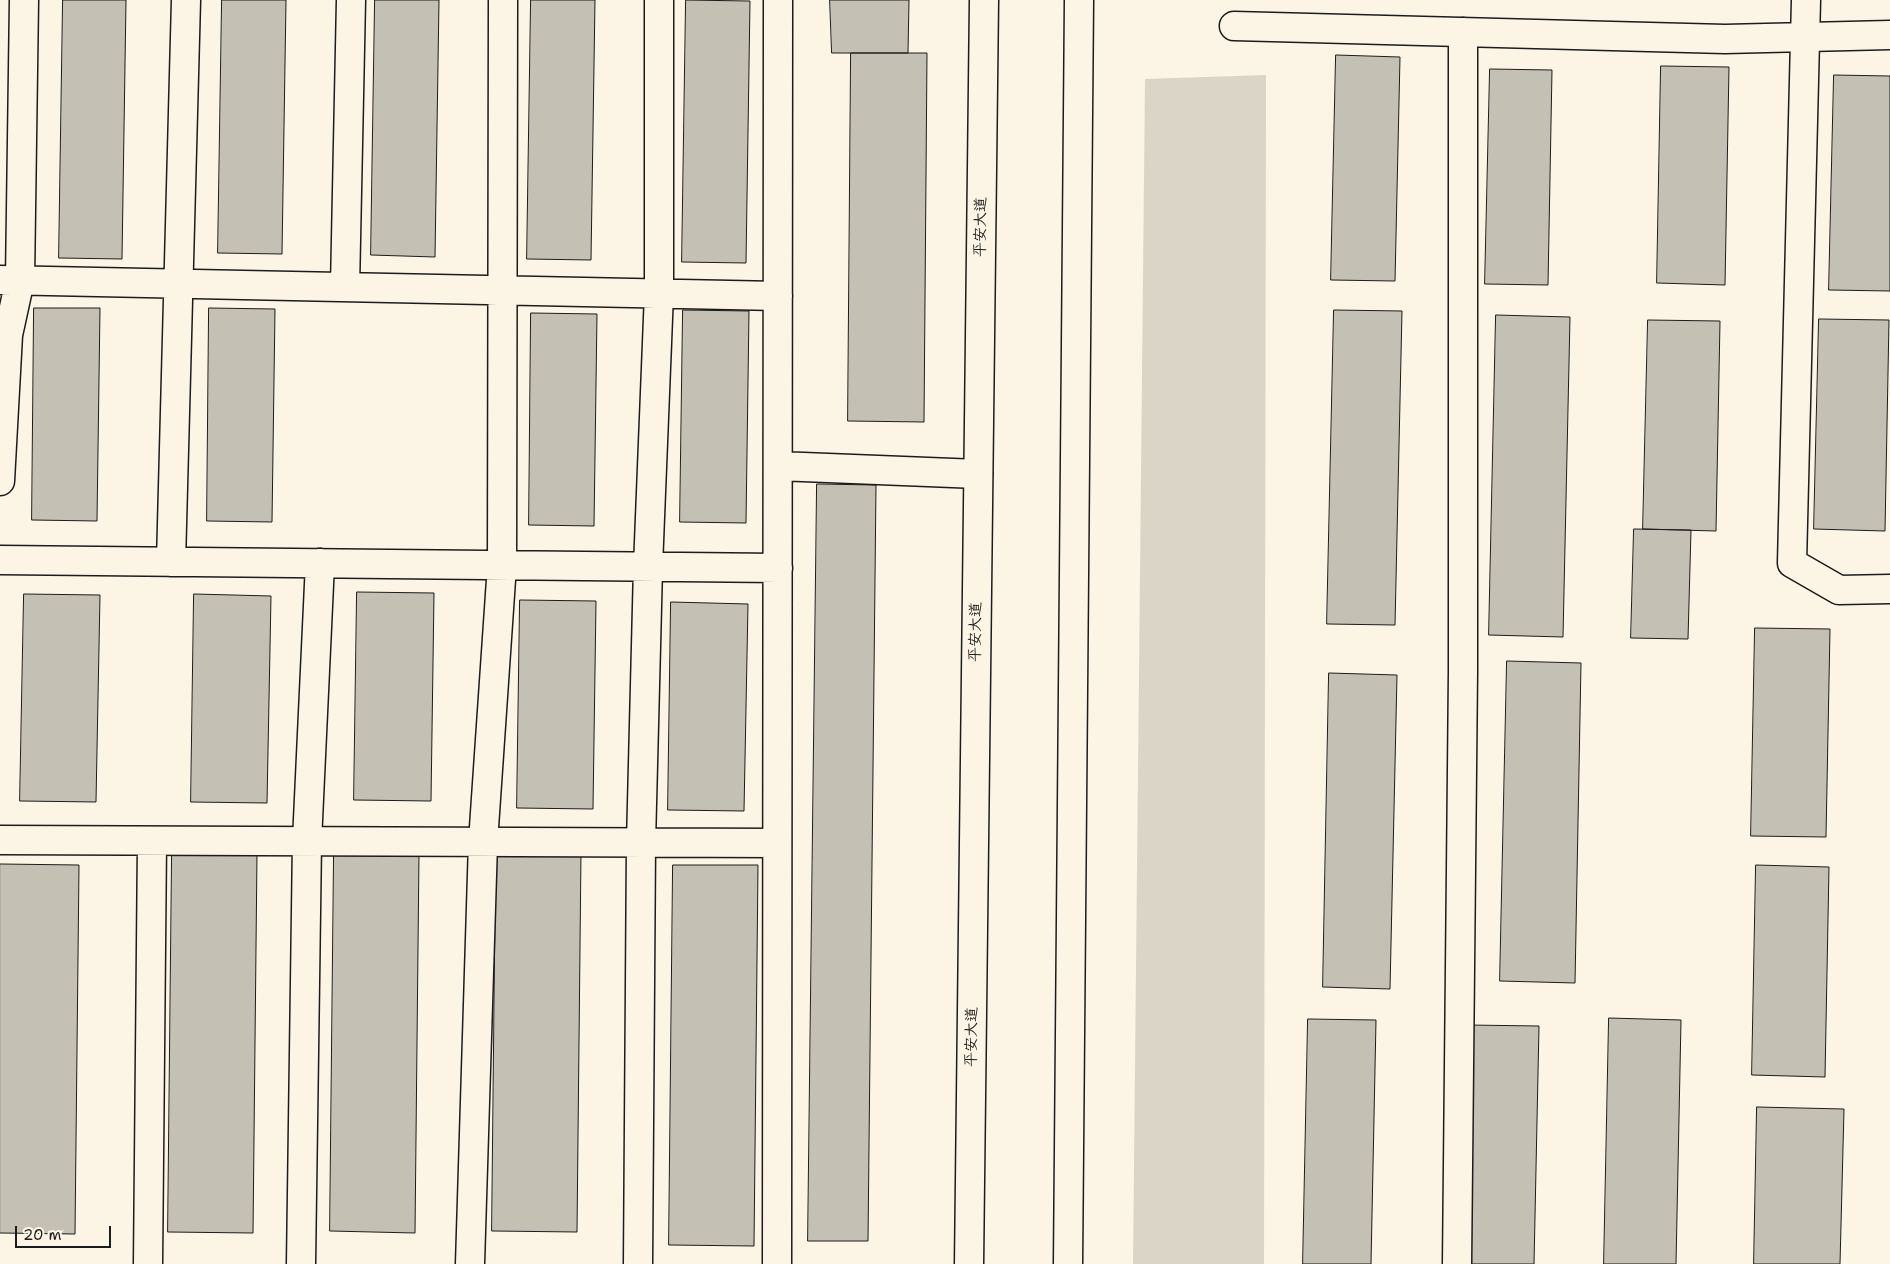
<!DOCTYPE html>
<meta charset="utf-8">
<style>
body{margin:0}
#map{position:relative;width:1890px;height:1264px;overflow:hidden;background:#fcf5e5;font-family:"Shantell Sans",sans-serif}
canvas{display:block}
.scale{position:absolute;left:15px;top:1226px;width:96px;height:22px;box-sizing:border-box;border:2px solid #1c1c1c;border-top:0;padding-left:6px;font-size:15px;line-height:18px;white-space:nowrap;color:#1c1c1c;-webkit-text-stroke:4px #fcf5e5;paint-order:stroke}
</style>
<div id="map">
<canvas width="1890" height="1264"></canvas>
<div class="scale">20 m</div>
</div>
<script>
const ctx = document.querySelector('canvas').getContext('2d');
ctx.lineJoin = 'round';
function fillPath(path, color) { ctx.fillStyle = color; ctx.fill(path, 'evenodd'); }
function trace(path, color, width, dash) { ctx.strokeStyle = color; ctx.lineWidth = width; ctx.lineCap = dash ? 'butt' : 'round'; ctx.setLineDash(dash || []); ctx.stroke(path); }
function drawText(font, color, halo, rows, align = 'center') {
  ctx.font = font + ' "Shantell Sans","LXGW WenKai TC",sans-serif'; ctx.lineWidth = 4; ctx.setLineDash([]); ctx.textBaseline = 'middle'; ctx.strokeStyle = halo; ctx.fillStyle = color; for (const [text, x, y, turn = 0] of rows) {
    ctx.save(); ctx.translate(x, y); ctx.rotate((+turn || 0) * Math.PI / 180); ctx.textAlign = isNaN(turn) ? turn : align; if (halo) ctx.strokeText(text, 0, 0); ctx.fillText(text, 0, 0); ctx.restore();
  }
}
fillPath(new Path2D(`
 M1266 75 1264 1264H1133L1145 79Z`), '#dbd5c8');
const building = new Path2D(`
 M63 0H126L122 259 59 258Z
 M222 0H286L282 254 218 253Z
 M375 0H439L435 257 371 255Z
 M531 0H595L591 260 527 259Z
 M686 0 750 1 746 263 682 262Z
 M830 0H909L908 53H832Z
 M851 53H927L924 422 848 421Z
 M1336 55 1400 57 1395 281 1331 280Z
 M1661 66 1729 67 1725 285 1657 283Z
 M1490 69 1552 70 1548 285 1485 284Z
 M1834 75 1890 76V291L1829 290Z
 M34 308H100L97 521 32 520Z
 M209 308 275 309 272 522 207 521Z
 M683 310 749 311 746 523 680 522Z
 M1334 310 1402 311 1395 625 1327 624Z
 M531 313 597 314 594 526 529 525Z
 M1496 315 1570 317 1563 637 1489 635Z
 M1819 319 1889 320 1885 531 1814 529Z
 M1648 320 1720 321 1716 531 1643 529Z
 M817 484 876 485 868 1241H808Z
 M1634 529 1691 530 1688 639 1631 638Z
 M357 592 434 593 431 801 354 800Z
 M24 594 100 595 96 802 20 801Z
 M194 594 271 596 267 803 191 802Z
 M520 600 596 601 593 809 517 808Z
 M671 602 748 604 744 811 668 810Z
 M1755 628 1830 629 1826 837 1751 836Z
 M1507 661 1581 663 1575 983 1500 981Z
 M1329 673 1397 675 1390 989 1323 987Z
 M334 851 419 853 415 1233 330 1231Z
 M496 851 581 852 577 1232 492 1231Z
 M172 852 257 853 253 1233 168 1232Z
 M0 864 79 865 75 1234 0 1233Z
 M673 865H758L754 1246 669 1245Z
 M1756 865 1829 867 1825 1077 1752 1075Z
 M1609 1018 1681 1020 1676 1264H1604Z
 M1308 1019 1376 1020 1371 1264H1303Z
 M1467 1025 1539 1026 1534 1264H1462Z
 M1757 1107 1844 1109 1840 1264H1754Z`);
fillPath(building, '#c4c0b3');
trace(building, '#1c1c1c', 1);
const minor = new Path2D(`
 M1806 0 1792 563 1839 590 1890 589
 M1234 26 1725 39 1890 35
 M0 280 778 296
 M345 287 351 0
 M778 466 978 474
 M0 481 8 335 20 280 24 0
 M0 560 778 568
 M171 562 186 0
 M0 840 777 843
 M148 1264 152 841
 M301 1264 307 841 320 563
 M470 1264 483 842 502 565 503 0
 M638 1264 641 843 648 567 659 293V0
 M777 1264 778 0
 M1457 1264 1463 671V32`);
const major = new Path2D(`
 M969 1264 984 0
 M1068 1264 1079 0`);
trace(minor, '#1c1c1c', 31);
trace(major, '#1c1c1c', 31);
trace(minor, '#fcf5e5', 28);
trace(major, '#fcf5e5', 28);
drawText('15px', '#1c1c1c', '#fcf5e5', [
 ["平安大道",981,227,-89],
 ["平安大道",976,632,-89],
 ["平安大道",972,1037,-89]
]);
</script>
